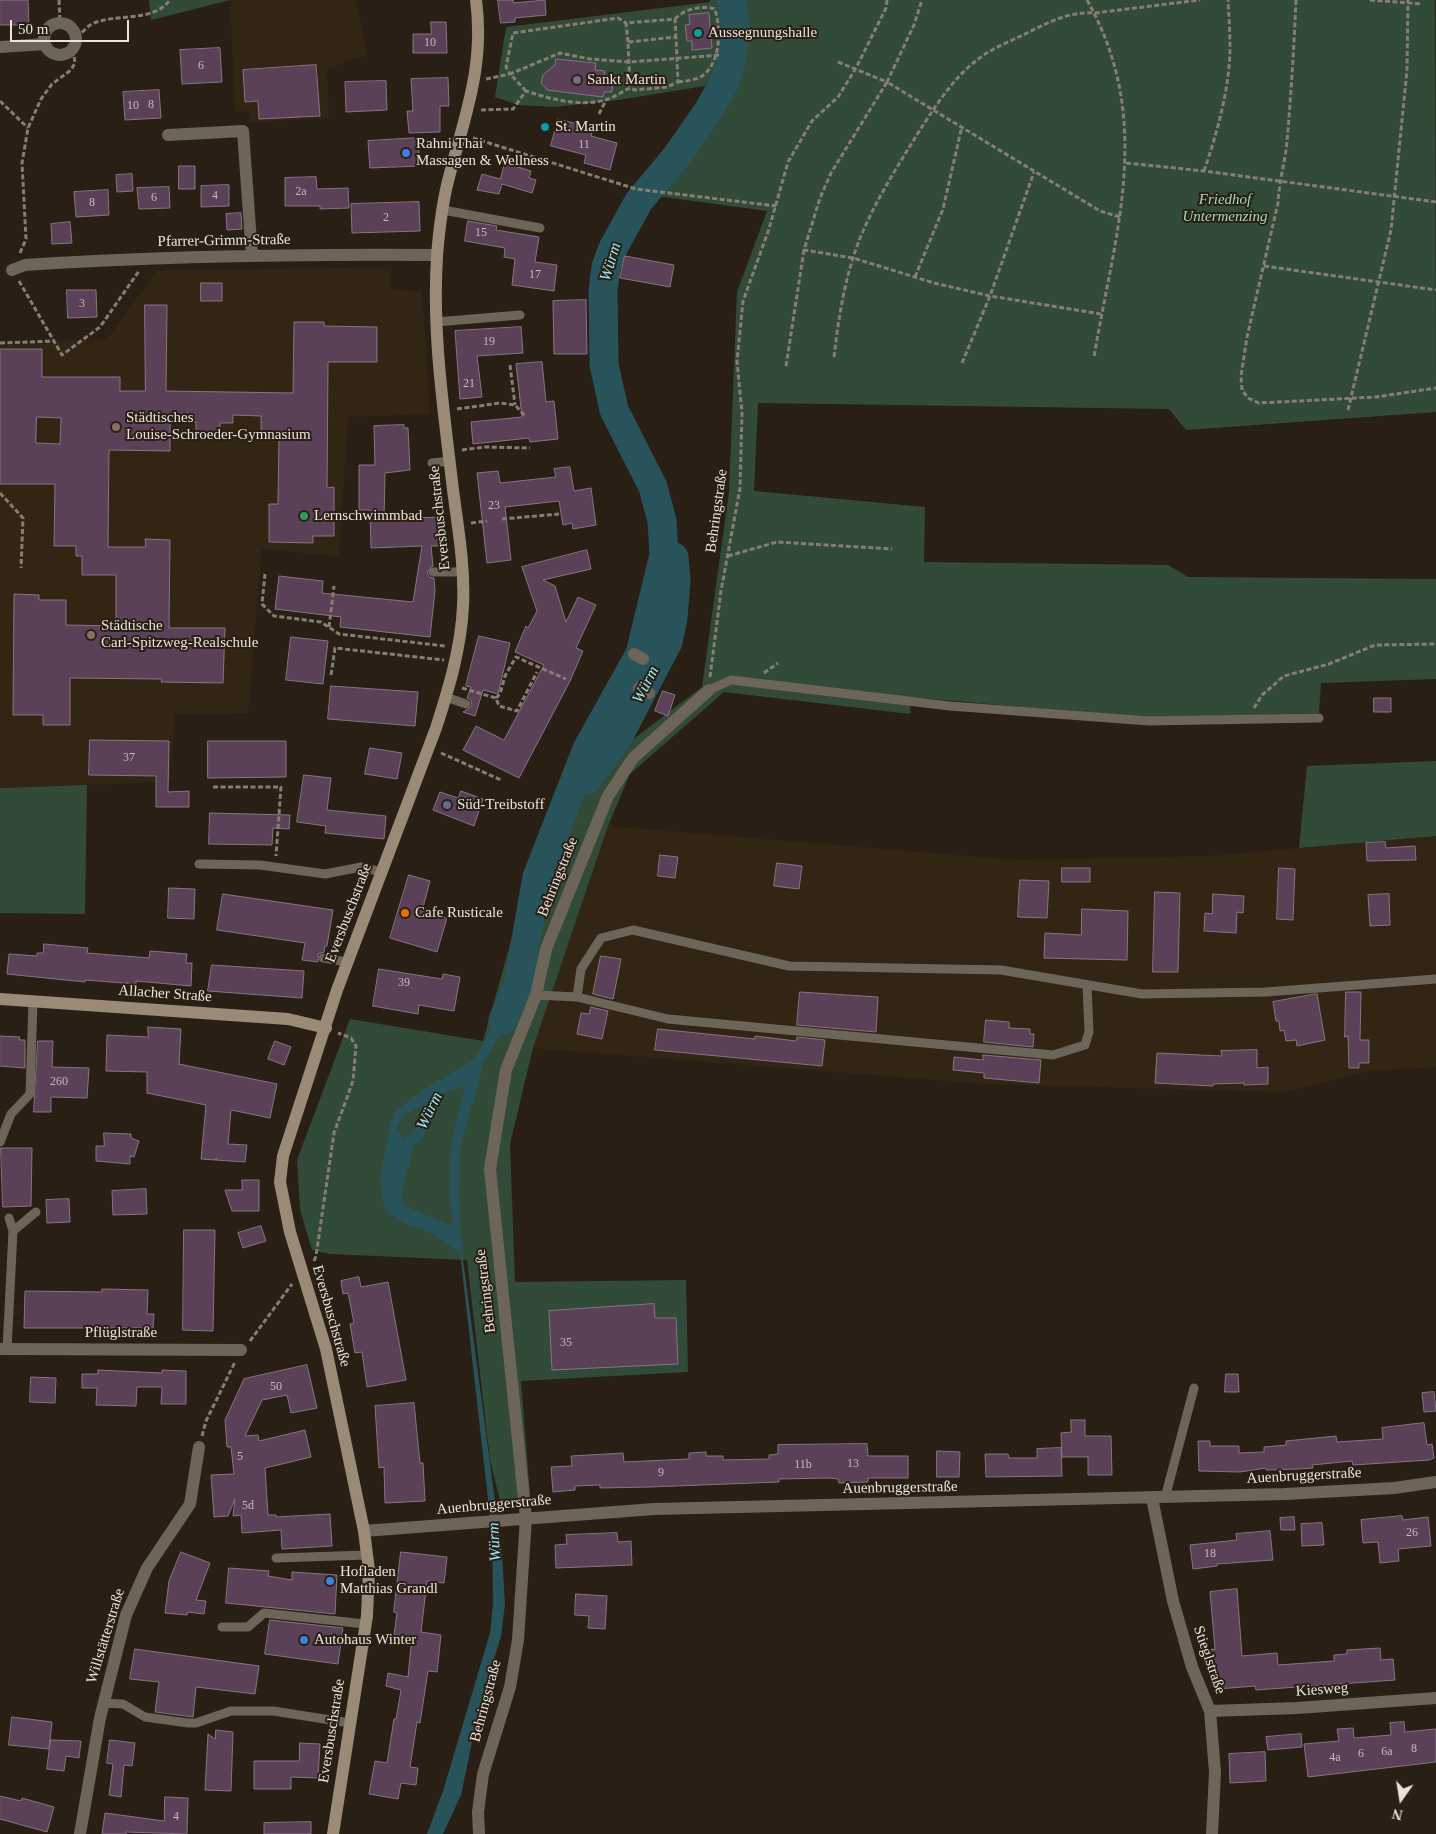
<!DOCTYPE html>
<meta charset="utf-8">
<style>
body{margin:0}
#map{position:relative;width:1436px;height:1834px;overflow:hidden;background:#291f14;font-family:Georgia,serif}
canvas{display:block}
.north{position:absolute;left:1376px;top:1774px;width:50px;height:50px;-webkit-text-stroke:4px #291f14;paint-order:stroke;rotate:193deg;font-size:14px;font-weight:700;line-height:20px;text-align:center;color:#eae3db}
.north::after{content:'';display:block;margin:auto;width:18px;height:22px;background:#eae3db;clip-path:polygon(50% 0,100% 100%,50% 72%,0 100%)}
.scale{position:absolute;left:10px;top:20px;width:119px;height:22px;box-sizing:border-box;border:2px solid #eae3db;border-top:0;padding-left:6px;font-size:15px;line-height:18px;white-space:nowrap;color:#eae3db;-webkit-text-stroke:4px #291f14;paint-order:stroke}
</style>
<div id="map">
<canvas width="1436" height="1834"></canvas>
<div class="north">N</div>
<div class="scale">50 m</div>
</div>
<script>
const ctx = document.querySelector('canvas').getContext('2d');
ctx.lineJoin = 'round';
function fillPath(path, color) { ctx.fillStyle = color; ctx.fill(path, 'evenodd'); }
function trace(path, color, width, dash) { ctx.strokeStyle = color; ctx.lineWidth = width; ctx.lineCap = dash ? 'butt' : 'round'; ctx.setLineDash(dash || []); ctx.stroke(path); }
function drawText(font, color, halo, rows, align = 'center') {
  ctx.font = font + ' Georgia,serif'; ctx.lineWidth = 4; ctx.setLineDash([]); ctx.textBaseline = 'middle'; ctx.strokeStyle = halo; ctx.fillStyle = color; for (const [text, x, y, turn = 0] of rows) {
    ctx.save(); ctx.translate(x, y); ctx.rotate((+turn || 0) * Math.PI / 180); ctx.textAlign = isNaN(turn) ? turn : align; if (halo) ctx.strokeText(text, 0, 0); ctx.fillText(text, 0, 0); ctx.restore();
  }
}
fillPath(new Path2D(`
 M230 0H356L367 54 327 69 329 118 250 122 248 111 235 112Z
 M391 267V290L422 291 430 414 348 417 339 556 262 549 248 713 175 714 170 782 0 788V342L108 339 156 271Z
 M608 826 1015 860 1209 856 1436 836V1067L1367 1071 1286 1092 987 1084 533 1048Z`), '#332514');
fillPath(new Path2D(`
 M149 0H230L151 20Z
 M710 0H1435L1436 412 1186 430 1169 409 758 403 754 491 925 507 924 562 1168 565 1188 577 1436 579V679L1321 683 1319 713 1146 718 911 697 910 714 724 692 630 774 608 826 533 1048 510 1144 515 1282 686 1280 688 1372 521 1381 530 1493 502 1509 490 1460 467 1260 330 1254 312 1250 300 1210 297 1160 350 1019 483 1041 529 877 584 750 611 756 702 687 729 492 737 292 767 211 642 194 723 83 618 100 555 107 518 105 495 97 506 27 710 2Z
 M1436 761V836L1299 848 1307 766Z
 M87 785 85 914 0 913V788Z`), '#324b38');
fillPath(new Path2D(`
 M517 983 520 984 513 1013 484 1062 461 1144 459 1195 462 1252 502 1554 505 1604 501 1636 478 1713 461 1795 443 1834H427L443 1791 490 1633 493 1604 492 1534 460 1252 433 1234 402 1222 386 1212 380 1181 390 1125 396 1110 428 1087 474 1060ZM465 1086 451 1143 449 1192 453 1226 407 1207 401 1196 414 1144 423 1138 444 1093ZM424 1105C422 1118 415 1133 404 1139L396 1129 405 1114Z`), '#29535a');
trace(new Path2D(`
 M587 779 617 739 668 642 673 618 676 580 674 557
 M503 1020 518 985 537 877 587 749 640 654 664 555 662 521 653 487 614 410 604 364 603 291 606 267 613 248 639 201 676 157 708 111 724 83 730 65 736 28 731 0`), '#29535a', 29);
const building = new Path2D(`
 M0 0H28L29 25H0Z
 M498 0H513V3L545 0 546 15 515 18V22L501 23Z
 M709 13 712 48 692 50V41H687L685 25 690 24 689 15Z
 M431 22H446L447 53H413V34H431Z
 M220 48 222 82 182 84 180 50Z
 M556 59 596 63 595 70 605 71 604 76H613L612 92H604L603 97 547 90 541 83 543 75 555 65Z
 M316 65 320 116 259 119 258 101 245 102 243 70Z
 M448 78 449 106H440V132L409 133 407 111H413L411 79Z
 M386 81 387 110 346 112 345 82Z
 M159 90 161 118 125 120 123 92Z
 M558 119 593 128 591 136 617 143 610 170 584 163 586 155 551 146Z
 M418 138 420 166 370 168 368 141Z
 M505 163 531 171 529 178 536 180 532 193 502 184 499 194 477 190 482 174 500 179Z
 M179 166H195V189H179Z
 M132 174 133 191 117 192 116 175Z
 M316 177 317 189 348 188 349 208 320 209V206H285V178Z
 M229 185V206L201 207V186Z
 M169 187 170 208 139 209 137 188Z
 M108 190 109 215 76 217 74 192Z
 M419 202 420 231 352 233 351 204Z
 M241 213 242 229 227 230 226 214Z
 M468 221 497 226 496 230 539 237 535 262 557 265 554 291 512 285 515 259 504 257 505 248 465 241Z
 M70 222 72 243 52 244 51 224Z
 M625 256 674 265 670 287 620 278Z
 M201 283H222V301H201Z
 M67 290H96L97 317 68 318Z
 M586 300 587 354H554L553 301Z
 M145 305H167L166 391 293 393 294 322H324V326L377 327V362H328L327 488 334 487V536H313V543L269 542V504H278L279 435H261V416L233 415V423H220V434H196V422H170V451L109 450 108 547H146L145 539 170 540 169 628H225L223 683 161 682 162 679 70 678V725H43V715H13L14 594 39 595V600H66V625L116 626V575H82V556H76V546H54L55 484H0V349H42V377H120V391H145ZM37 417 61 418 60 444 36 443Z
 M521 327 523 353 477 356 482 397 460 399 455 331Z
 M542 362 546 402 554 401 558 439 530 442 529 438 473 444 471 422 522 417 516 364Z
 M404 425V428H408L410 470 385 473 384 519 442 517 444 546H431L433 566 427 572 429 577 434 578 435 591 430 637 340 627 341 617 275 609 279 576 323 581 322 593 413 602 422 546 371 548 370 510H359V465H375L374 426Z
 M570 467 574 491 591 488 596 525 573 529 572 523 563 525 559 501 505 507 511 560 487 563 477 473 498 471 500 483 556 477 554 469Z
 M587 550 591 569 543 580 555 586 566 622 578 597 596 605 576 648 583 651 570 681 519 778 463 750 476 726 504 740 544 665 515 652 526 626 528 628 537 611 522 567Z
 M479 636 510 643 498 694 483 690 475 716 463 712 472 706 471 700 467 698 471 687 466 686Z
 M291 637 328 641 323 684 286 680Z
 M331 686 418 692 415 726 328 719Z
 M663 691 675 695 668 716 655 711Z
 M1374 698H1391V712H1374Z
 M90 740 169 741 168 792 189 791V807H156V776L89 775Z
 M208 741H286V777L208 778Z
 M370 748 402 753 397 779 365 774Z
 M304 775 331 778 327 810 386 816 384 839 325 833 326 826 297 822Z
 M461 791 483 799 474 826 433 810 440 792 458 798Z
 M210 813 290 815 289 829 273 828 272 845 209 844Z
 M1385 842 1386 848 1415 846 1416 860 1367 861 1366 843Z
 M660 855 678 857 675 878 658 876Z
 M777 863 802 866 799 889 774 886Z
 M1062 868H1090V882H1062Z
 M1279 868 1295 869 1293 920 1277 919Z
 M409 875 430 881 422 911 447 918 437 952 390 938Z
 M1020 880 1049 881 1047 918 1018 917Z
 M169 888 195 889 194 919 168 918Z
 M1155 892 1180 893 1178 972H1153Z
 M223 894 333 910 327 946H325L324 952 318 954V962L302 960 305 943 217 930Z
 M1213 894 1244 896 1243 913 1237 912 1236 933 1204 931 1205 913 1212 914Z
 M1389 894 1390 925 1370 926 1368 895Z
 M1082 909 1128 911 1127 960 1044 958 1045 933 1081 935Z
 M44 944 88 948 87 953 149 958 150 951 187 954 186 963H192L191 986 136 981V984L85 980V982L7 974 9 954 37 956V953H43Z
 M601 956 621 959 613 999 593 994Z
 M212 965 304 971 302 998 208 991Z
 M379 969 442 979 443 974 460 977 454 1011 419 1005 418 1014 373 1006Z
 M800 992 878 997 876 1032 797 1025Z
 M1346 992H1361L1360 1040H1369V1063H1359V1068H1349L1348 1036 1345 1037Z
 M1317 994 1325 1040 1297 1046 1296 1040 1286 1041 1284 1030 1280 1031 1279 1021H1276L1273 1002Z
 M591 1007 608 1011 602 1039 577 1034 581 1013 589 1014Z
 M986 1020 1009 1022V1028L1030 1029V1034H1034L1033 1047 984 1042Z
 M148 1027 181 1029 179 1064 277 1084 270 1118 231 1110 228 1144 247 1145 245 1162 216 1160V1158V1160L201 1159 206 1105 147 1093V1072L106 1071 107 1035 148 1037Z
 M658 1029 755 1039V1036L796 1041 797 1037 825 1040 822 1066 655 1050Z
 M0 1036 20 1037 19 1040H25V1068L0 1066Z
 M38 1041H53L52 1067 89 1068 87 1098 51 1097V1112H34Z
 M275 1041 291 1047 284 1065 268 1059Z
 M1257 1050V1068L1268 1067V1084L1244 1085V1083L1213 1084V1086L1155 1083 1157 1053 1222 1056 1221 1051Z
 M983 1055 1041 1060 1039 1083 984 1078V1073L953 1070 954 1057 983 1060Z
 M104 1133 131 1134V1138L139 1141 134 1157 130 1156V1164L96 1161V1146H104Z
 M1 1148H32L31 1206 3 1207Z
 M242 1180H259V1211H232L225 1190H242Z
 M146 1189 147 1214 113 1215 112 1191Z
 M69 1199 70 1222 47 1223 46 1200Z
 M261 1226 266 1241 243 1248 238 1233Z
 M184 1230H215L213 1331 183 1330Z
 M359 1277 361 1287 388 1282 406 1380 367 1387 362 1352 355 1353 350 1324 354 1323 348 1293 343 1294 341 1281Z
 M102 1289 148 1290 147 1314H154L153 1328H24L25 1291 102 1292Z
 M654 1304 655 1318H676L678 1364 552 1370 549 1311Z
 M307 1365 317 1408 291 1413 287 1395 262 1400 245 1436 258 1435 259 1441 305 1430 311 1457 265 1468 268 1515H276V1517L330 1514 332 1546 282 1549 281 1530 242 1533 241 1515 233 1516 235 1499 228 1516 214 1517 211 1475 234 1474 231 1447H227L225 1420 244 1379Z
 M98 1370 162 1373V1370L186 1371V1404H161L162 1387H137L136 1406 96 1405 97 1388H82V1374H98Z
 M1226 1374H1238L1239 1392H1225Z
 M31 1377 56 1378 55 1403 30 1402Z
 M1434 1392 1436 1411 1424 1412 1422 1393Z
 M414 1403 420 1463H423L425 1501 385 1503 384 1467 379 1468 375 1406Z
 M1071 1420H1085V1436H1111L1112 1475H1088V1457H1062L1061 1433 1071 1432Z
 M1424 1423 1427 1445 1432 1444 1434 1458 1429 1460 1353 1465 1352 1461 1312 1465 1313 1468 1298 1469 1266 1470V1468L1240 1472 1199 1471 1198 1441H1210V1446H1239V1453L1264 1452V1447L1286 1445V1441L1336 1436 1337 1442 1383 1439 1382 1428Z
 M867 1444 868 1456H908V1478H868V1482L839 1483 838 1479 829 1478 779 1479V1482L650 1487 600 1488V1485L575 1486V1490L553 1492 551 1467 572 1466 571 1456 623 1453 624 1462 689 1459V1453L706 1452V1456H723V1460L769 1459V1455L778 1454V1445Z
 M1061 1448 1062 1476 986 1477 985 1454H1008L1009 1458H1037V1449Z
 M937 1451 960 1452 959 1477H937Z
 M1402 1516 1403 1520 1428 1517 1431 1546 1398 1549 1399 1561 1380 1563 1378 1542 1363 1543 1361 1520Z
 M1294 1517 1295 1530H1281L1280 1518Z
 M1322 1523 1324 1545 1302 1546 1301 1524Z
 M1270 1531 1273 1560 1217 1564V1566L1193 1569 1190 1545 1237 1540 1236 1534Z
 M617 1533 618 1542 631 1541 632 1565 556 1568 555 1545 567 1544 566 1535Z
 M181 1552 210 1563 196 1600 206 1601 204 1614 188 1612 187 1615 165 1613 169 1581Z
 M401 1552 447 1557 444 1583 427 1581 421 1632 441 1635 437 1672 428 1671 420 1723 417 1722 410 1767 418 1768 416 1785 401 1783 398 1799 369 1794 375 1761 387 1763 394 1719H396L401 1690 386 1686 388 1673 408 1677 412 1637 394 1635 397 1613 394 1612Z
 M229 1568 269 1571 268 1576 292 1580V1572L337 1575 335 1614 226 1603Z
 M1237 1589 1242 1656 1277 1653 1278 1665 1334 1661V1655L1347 1654V1650L1380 1648 1381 1660 1393 1659 1395 1680 1256 1690 1255 1686 1218 1689 1208 1650 1215 1649 1210 1592Z
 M576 1594 607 1596 605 1629 588 1628 589 1616 575 1615Z
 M270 1620 343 1628 338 1664 265 1654Z
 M135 1649 259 1666 255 1694 196 1687 193 1717 155 1712 159 1682 130 1679Z
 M12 1717 52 1722 49 1749 9 1745Z
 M1404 1722 1405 1732 1436 1729V1762L1308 1777 1304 1744 1339 1741 1337 1729 1353 1728 1354 1738 1391 1735 1390 1723Z
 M216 1730 233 1732 231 1791 205 1790 208 1734 215 1739Z
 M1301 1734 1302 1747 1268 1750 1266 1737Z
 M51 1740 81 1741 79 1758 66 1756 64 1771 47 1769Z
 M110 1740 135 1743 132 1766 124 1765 121 1797 109 1795 113 1764 107 1763Z
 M300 1743 320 1744 318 1778 291 1777V1789H254V1761H299Z
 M1265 1752 1266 1781 1230 1783 1229 1754Z
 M0 1796 21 1801 22 1798 54 1807 47 1832 0 1819Z
 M165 1797 188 1798 187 1834 126 1832V1834H102L105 1813 164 1821Z
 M311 1822V1834H264V1823Z`);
fillPath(building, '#5a4157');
trace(building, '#847682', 1);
trace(new Path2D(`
 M59 0 60 23
 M1087 0C1155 120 1115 232 1094 357
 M1296 0C1294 47 1291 95 1287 142 1285 162 1279 182 1278 203L1247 337 1241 376 1242 390 1248 398 1259 403 1376 397 1436 388
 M1370 0 1422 4
 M675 19C684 9 702 5 715 9 721 29 721 63 702 76 696 80 685 81 678 82
 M77 38C81 34 86 27 92 24 115 13 153 23 170 0
 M628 42 626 23 675 19 676 37
 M838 62 887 82 914 25 922 0
 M486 79 510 74 506 67 513 33 618 18 626 23
 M526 91 510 74 560 53 590 59 629 62 720 55
 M0 101 28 128
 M481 110 513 109 526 91C550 99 580 107 605 100 614 98 622 91 630 88L635 90 667 87 678 82 676 37 628 42 630 88
 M599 114 606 100
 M473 138 636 189 776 206
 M1126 163 1204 171 1436 202
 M1204 171C1217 133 1229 91 1230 50 1230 34 1229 17 1228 0
 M20 253 26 239 22 163 28 128 41 99 52 84 71 70 75 63 73 49
 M1264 266 1436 290
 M915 277 943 209 962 126
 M19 281 62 355 100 327 139 271
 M1101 314 990 296 934 283 853 258 804 250 820 198 831 173 887 82 1100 211 1120 217
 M0 343 54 341
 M834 357C839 314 846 269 864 229 879 195 899 164 918 133 935 107 952 79 977 60 992 48 1011 41 1027 33 1049 22 1070 11 1095 13L1200 0
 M962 363 990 296 1034 172
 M510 365 515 405
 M786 366 804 250
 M457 409 500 403 515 405 525 416
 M1348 410 1391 230 1407 70 1408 0
 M462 450 485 447 530 448
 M0 493 23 518 21 568
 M502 519 559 514
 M471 523 487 521
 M728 556 777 542 892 549
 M265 574 262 604 274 616 321 622 339 634 445 646
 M329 627 334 586
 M764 673 778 663
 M331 675 335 648 444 660
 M710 677 721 591 740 488 742 413 737 361 743 301 769 229 788 162 812 121 838 97 856 68 886 8 887 0
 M462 688 496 698 499 706 517 711 537 672
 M496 698 500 694 505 676 516 657 566 679
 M1254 708 1262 695 1284 676 1329 664 1375 645 1436 644
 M441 753 501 780
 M213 787H281L276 856
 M314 1261 316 1256 334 1133 353 1081 356 1046 351 1038 338 1033
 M250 1341 292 1284
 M202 1436 206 1421 235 1362`), '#867d74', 3, [5, 2.5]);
trace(new Path2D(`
 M443 210 540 228
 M436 322 520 315
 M432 463 450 461
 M433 572H462
 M709 690 731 680 950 706 1149 721 1319 718
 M446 697 466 704
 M199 864 260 865 325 874 361 867 382 872
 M323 958 347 962
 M536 995 577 997 668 1019 1053 1055 1085 1045 1089 1032 1087 986
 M577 997 581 969 601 938 633 930 789 966 1001 970 1142 994 1266 992 1436 979
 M0 1142 11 1114 30 1094 33 1001
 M13 1231 36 1212
 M7 1349 13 1231 9 1218
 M1165 1498 1194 1388
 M276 1558 367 1555
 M222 1627H248L264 1613 365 1624
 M103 1703 123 1704 145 1717 188 1723H196L231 1711H273L350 1723`), '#6e6559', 9);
trace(new Path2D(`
 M44 39a16 16 0 1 1 32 0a16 16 0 1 1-32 0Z
 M0 47 45 44
 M168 135 243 131 252 256
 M12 270 25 265C162 256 300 254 437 255
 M634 654 643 659
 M639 688 649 693
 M0 1349 241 1350
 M1152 1498 1173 1601 1192 1667 1210 1711 1215 1772 1212 1834
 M364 1531 654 1509 1285 1494 1394 1488 1436 1482
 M1210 1711 1297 1708 1436 1698
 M80 1834 100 1718 126 1615 147 1568 190 1504 199 1447
 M479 1834 478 1812 483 1774 510 1687 518 1640 526 1518 490 1169 506 1070 536 995 546 949 608 796 633 758 709 690`), '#6e6559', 12);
trace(new Path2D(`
 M0 999 288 1019 326 1028
 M333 1834 367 1616 369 1570 364 1531 326 1349 290 1232 280 1182 283 1156 337 990 436 728C449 688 461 648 463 606 465 567 458 528 453 490 444 412 432 335 437 256 439 231 442 205 448 181 464 118 485 67 476 0`), '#9a8b78', 12);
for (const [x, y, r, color] of [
 [698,33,5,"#0f9aa8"],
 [577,80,5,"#6b7280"],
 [545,127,5,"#0f9aa8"],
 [406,153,5,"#3f7fe0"],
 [116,427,5,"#8d6e63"],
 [304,516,5,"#2e9e5b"],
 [91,635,5,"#8d6e63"],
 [447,805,5,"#5c6f8a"],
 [405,913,5,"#e8710a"],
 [330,1581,5,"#3f7fe0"],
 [304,1640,5,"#3f7fe0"]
]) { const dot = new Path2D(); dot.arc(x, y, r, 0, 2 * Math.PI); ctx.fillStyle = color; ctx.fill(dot); trace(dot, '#291f14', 2); }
drawText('12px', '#c6baba', null, [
 ["10",430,43],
 ["6",201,66],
 ["8",151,105],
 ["10",133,106],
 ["11",584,145],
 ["2a",301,192],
 ["4",215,196],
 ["6",154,198],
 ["8",92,203],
 ["2",386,218],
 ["15",481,233],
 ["17",535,275],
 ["3",82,304],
 ["19",489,342],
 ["21",469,384],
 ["23",494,506],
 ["37",129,758],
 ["39",404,983],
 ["260",59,1082],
 ["35",566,1343],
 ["50",276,1387],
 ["5",240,1457],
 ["13",853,1464],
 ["11b",803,1465],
 ["9",661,1473],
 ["5d",248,1506],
 ["26",1412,1533],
 ["18",1210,1554],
 ["8",1414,1749],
 ["6a",1387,1752],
 ["6",1361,1754],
 ["4a",1335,1758],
 ["4",176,1817]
]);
drawText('15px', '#eae3db', '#291f14', [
 ["Aussegnungshalle",708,33],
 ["Sankt Martin",587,80],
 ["St. Martin",555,127],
 ["Rahni Thai",416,144],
 ["Massagen & Wellness",416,161],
 ["Städtisches",126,418],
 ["Louise-Schroeder-Gymnasium",126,435],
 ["Lernschwimmbad",314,516],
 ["Städtische",101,626],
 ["Carl-Spitzweg-Realschule",101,643],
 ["Süd-Treibstoff",457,805],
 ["Cafe Rusticale",415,913],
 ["Hofladen",340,1572],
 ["Matthias Grandl",340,1589],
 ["Autohaus Winter",314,1640]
], 'left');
drawText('italic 15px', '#a6dab1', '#291f14', [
 ["Friedhof",1225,200],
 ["Untermenzing",1225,217]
]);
drawText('15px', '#eae3db', '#291f14', [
 ["Pfarrer-Grimm-Straße",224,241,-1],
 ["Behringstraße",717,511,-82],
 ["Eversbuschstraße",440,518,-96],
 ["Behringstraße",558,877,-68],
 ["Eversbuschstraße",349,913,-69],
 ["Allacher Straße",165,994,4],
 ["Behringstraße",486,1291,-97],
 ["Eversbuschstraße",331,1316,74],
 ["Pflüglstraße",121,1333],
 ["Auenbruggerstraße",1304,1476,-3],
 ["Auenbruggerstraße",900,1488,-1],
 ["Auenbruggerstraße",494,1505,-5],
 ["Willstätterstraße",106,1636,-73],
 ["Stieglstraße",1209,1660,71],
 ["Kiesweg",1322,1690,-4],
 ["Behringstraße",486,1701,-75],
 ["Eversbuschstraße",332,1731,-81]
]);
drawText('italic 16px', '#9ae7f5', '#291f14', [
 ["Würm",611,262,-73],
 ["Würm",646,685,-63],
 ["Würm",430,1111,-64],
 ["Würm",495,1542,-93]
]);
</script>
